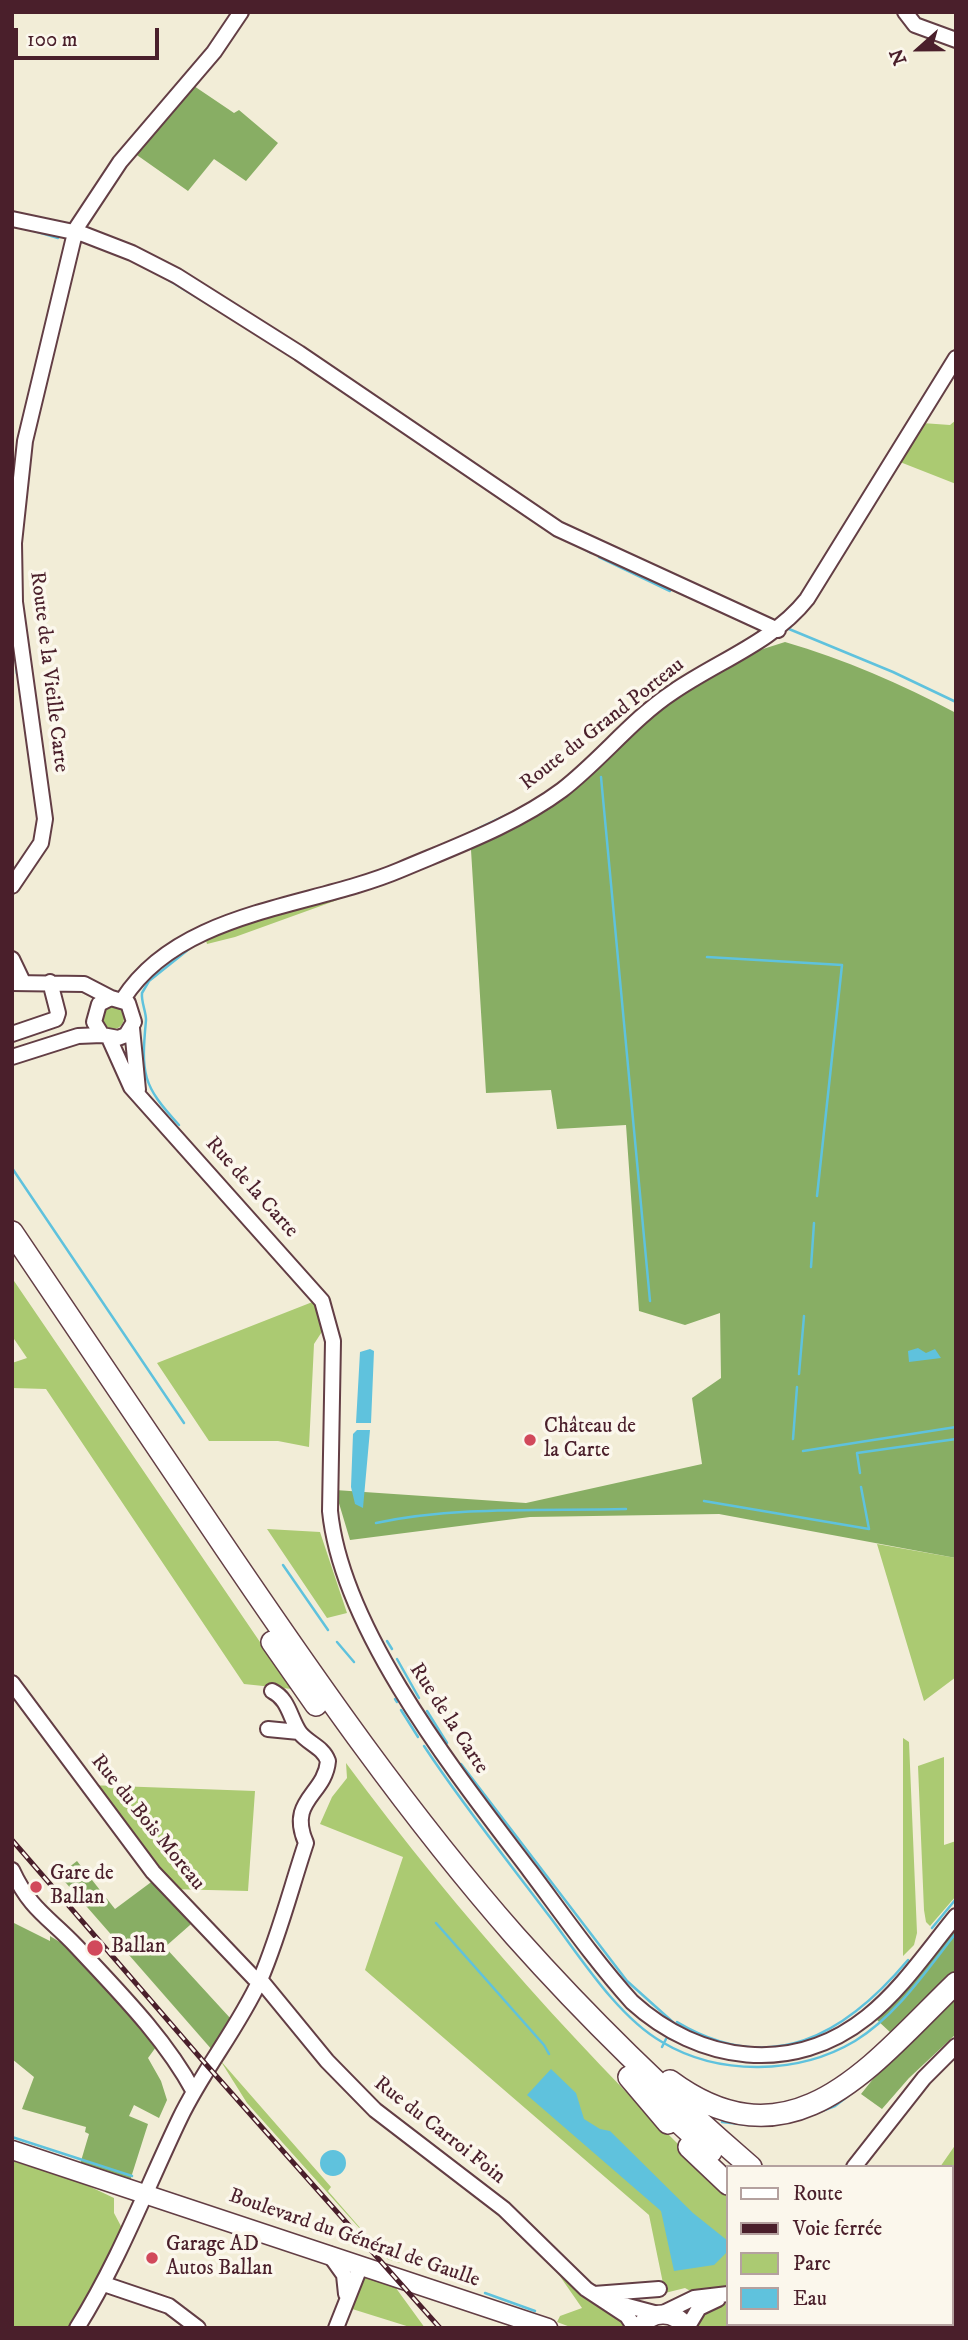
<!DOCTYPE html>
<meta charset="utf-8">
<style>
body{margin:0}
#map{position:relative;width:968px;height:2340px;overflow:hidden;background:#f2edd7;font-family:"IM FELL DW Pica",serif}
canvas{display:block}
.frame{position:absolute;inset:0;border:14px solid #4a1f2b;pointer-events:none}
.legend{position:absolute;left:726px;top:2165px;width:228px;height:161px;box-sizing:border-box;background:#fbf7ec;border:2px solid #b4a19f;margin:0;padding:9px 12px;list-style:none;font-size:21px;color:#4a1f2b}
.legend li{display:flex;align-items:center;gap:14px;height:35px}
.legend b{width:35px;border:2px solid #b4a19f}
.north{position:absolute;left:884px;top:14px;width:70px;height:70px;-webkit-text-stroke:5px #fbf7ec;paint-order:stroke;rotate:249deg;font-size:19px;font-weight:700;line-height:28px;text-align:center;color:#4a1f2b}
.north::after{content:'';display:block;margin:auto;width:24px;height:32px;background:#4a1f2b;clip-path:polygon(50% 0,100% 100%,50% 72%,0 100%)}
.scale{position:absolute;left:14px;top:28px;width:145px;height:32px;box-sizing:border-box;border:4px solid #4a1f2b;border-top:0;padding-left:9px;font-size:21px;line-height:24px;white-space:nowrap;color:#4a1f2b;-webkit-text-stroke:5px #fbf7ec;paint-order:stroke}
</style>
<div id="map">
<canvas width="968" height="2340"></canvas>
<div class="frame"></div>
<ul class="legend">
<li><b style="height:9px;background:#fff"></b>Route</li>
<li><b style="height:9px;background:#4a1f2b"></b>Voie ferrée</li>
<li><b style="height:19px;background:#abca72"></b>Parc</li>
<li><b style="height:19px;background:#5fc2dd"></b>Eau</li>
</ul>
<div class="north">N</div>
<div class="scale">100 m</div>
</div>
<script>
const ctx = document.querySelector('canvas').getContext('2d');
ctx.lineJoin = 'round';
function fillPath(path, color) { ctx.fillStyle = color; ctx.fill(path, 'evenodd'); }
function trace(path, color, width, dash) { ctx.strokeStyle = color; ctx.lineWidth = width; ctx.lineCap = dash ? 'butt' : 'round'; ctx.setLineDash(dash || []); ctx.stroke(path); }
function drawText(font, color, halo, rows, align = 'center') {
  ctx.font = font + ' "IM FELL DW Pica",serif'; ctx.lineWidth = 7; ctx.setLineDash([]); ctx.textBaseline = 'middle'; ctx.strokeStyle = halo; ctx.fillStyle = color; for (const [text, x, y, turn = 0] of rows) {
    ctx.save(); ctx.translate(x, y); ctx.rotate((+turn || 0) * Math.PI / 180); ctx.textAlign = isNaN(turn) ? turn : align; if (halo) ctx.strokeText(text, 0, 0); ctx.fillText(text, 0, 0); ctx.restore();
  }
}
fillPath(new Path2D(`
 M956 420V484L900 462 922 423 950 425Z
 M401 877 235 937 207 944 205 937Z
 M102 1018a11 11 0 1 1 22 0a11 11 0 1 1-22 0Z
 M12 1278 292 1689 244 1684 46 1389 12 1388V1363L27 1358 12 1336Z
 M315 1301 325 1327 314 1344 309 1447 278 1441H209L157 1363Z
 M267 1529 320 1532 347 1613 327 1618Z
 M877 1544 956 1558V1677L924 1701Z
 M903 1738 909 1742 917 1933 914 1945 903 1956Z
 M944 1757V1845L956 1841V1896L930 1926 926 1922 924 1910 918 1766Z
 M346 1763C460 1917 588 2060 728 2192V2285L694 2293 685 2288 665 2293 649 2215 365 1970 403 1857 320 1824 332 1797 347 1778Z
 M88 1785 255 1791 248 1891 169 1889Z
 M220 2060 331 2187 328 2191 375 2245 381 2241 400 2263 387 2259 247 2103Z
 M956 2144V2259L952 2257V2167H940Z
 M12 2161 78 2181 114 2198V2213L123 2230 69 2328H12Z
 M560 2271 622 2319 628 2328H573L557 2322 560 2316 582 2308 557 2272Z
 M368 2276 393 2284 425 2328H413L349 2308 360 2279Z
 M728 2303V2324H881L884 2328H696L703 2312Z`), '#abca72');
fillPath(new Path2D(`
 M194 86 234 113 239 110 278 143 246 181 214 159 188 191 134 153Z
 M785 642C844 659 901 684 956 713V1558L719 1514 530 1517 350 1540 335 1490 526 1503 702 1464 692 1398 721 1378 720 1313 685 1325 639 1311 626 1125 557 1129 551 1090 486 1093 471 850 476 836 527 811 635 722 719 663Z
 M77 1861 115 1909 158 1877 198 1918 165 1947 231 2019 213 2051 59 1875Z
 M12 1922 50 1941V1936L71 1949 156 2047 148 2058 161 2081 167 2100 159 2118 134 2105 129 2116 148 2124 128 2187 78 2171 89 2134 85 2132 86 2127 22 2109 34 2077 12 2059Z
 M956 1928V1970L891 2033 877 2020Z
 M956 1994V2034L909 2078 882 2109 861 2094 898 2048Z`), '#88ae64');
fillPath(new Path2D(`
 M918 1348 926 1353 935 1349 941 1358 909 1362 908 1351Z
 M370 1349 374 1351 371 1423H356L360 1352Z
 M357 1430H370L363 1508 355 1504 351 1487 353 1434Z
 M551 2069 576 2093 584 2119 600 2129 610 2131 693 2213 728 2241V2251L714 2265 674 2271 661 2211 527 2095Z
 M320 2163a13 13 0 1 1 26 0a13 13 0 1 1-26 0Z`), '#5fc2dd');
trace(new Path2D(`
 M31 230 58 238
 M162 276 219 311
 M579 546 591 553
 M599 557 670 591
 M789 629 893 672 956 702
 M16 662 17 674
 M601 777 650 1301
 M463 836 511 813
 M707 957 842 965 817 1196
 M179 1125C142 1085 141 1074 146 1020 146 1011 141 1002 142 993L149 981 189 949
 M12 1168 184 1423
 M811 1267 814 1223
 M799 1374 804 1316
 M793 1439 797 1387
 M803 1451 956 1427
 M860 1473 857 1453 956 1439
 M704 1501 869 1529 861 1487
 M376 1523C456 1506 543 1511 626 1509
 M283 1565 328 1630
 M387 1641 392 1649
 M337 1642 354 1662
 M397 1659 419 1698
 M395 1699 397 1702
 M401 1710 418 1737
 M427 1711 447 1743
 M424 1746C463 1805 507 1860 550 1917 580 1957 618 2017 662 2042 719 2076 798 2075 855 2041 896 2016 926 1971 956 1933
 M461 1764 627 1981 675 2024
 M436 1923 544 2045 549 2054
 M932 1928 956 1899
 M677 2022C771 2078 845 2035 908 1960
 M662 2047 666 2039
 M801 2119 835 2106 865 2083
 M722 2122 749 2125
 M763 2125 777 2123
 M12 2137 132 2176
 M485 2293 535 2311
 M952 2302 956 2304
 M914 2324 919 2328`), '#5fc2dd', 2.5);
const minor = new Path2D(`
 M905 12 915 25 956 40
 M12 219 83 234 132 253 177 276 299 353 558 529 778 630
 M12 886 41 843 45 819 15 602 14 543 25 441 73 241 77 227 120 162 214 52 241 12
 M12 959 23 982
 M12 983 84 984 111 998
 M123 999C180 910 310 908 400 870 454 847 515 825 562 790 601 760 632 719 673 692 718 661 773 642 807 599L956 358
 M132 1028 138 1090
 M12 1034 56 1019 58 1013 50 982
 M109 1038 131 1087 322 1301 333 1341 330 1511C342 1631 458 1776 530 1871 563 1915 595 1961 632 2002 699 2063 793 2076 867 2017 902 1989 928 1950 956 1916
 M12 1057 78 1036 102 1035 118 1038 126 1035 134 1022 128 1003 111 998 99 1004 94 1022 102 1035
 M12 1683 153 1872 254 1978 263 1983 327 2061 375 2110 504 2209 586 2289 627 2316 635 2328
 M268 1729 299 1732
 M12 1870C31 1911 49 1917 77 1947 118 1991 165 2038 194 2092
 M854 2167 924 2078 956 2046
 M329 2254 344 2275 346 2294
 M104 2284 169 2306 198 2328
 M594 2294 659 2289
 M609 2301 658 2314
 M661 2314 694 2298 728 2294
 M77 2328C119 2261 146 2189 180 2118 203 2070 238 2028 260 1980 279 1936 291 1888 306 1843 287 1800 325 1795 328 1761 323 1747 309 1744 300 1733 290 1719 289 1699 272 1691
 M336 2328 361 2265
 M687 2328 699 2308 718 2299`);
const major = new Path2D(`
 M12 2150 548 2328
 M639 2328C652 2310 674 2310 687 2328`);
const highway = new Path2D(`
 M12 1232C83 1336 153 1441 224 1546 315 1680 408 1814 515 1936 588 2018 667 2095 751 2167
 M272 1642 316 1705
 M629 2077 668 2123
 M670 2081C793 2172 873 2063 956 1983
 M663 2108 711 2152
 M689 2147 728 2184
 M952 2317 956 2320
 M892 2324 894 2328
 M936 2324 941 2328`);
trace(minor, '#633e45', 18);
trace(major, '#633e45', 21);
trace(highway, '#633e45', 24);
trace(minor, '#fff', 14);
trace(major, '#fff', 18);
trace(highway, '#fff', 21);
const rail = new Path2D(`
 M12 1840 203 2061 440 2328`);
trace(rail, '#4a1f2b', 5);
trace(rail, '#fbf7ec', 2.5, [8]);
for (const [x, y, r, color] of [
 [530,1440,7,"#d1495b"],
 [36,1887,7,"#d1495b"],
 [95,1948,9,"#d1495b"],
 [152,2258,7,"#d1495b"]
]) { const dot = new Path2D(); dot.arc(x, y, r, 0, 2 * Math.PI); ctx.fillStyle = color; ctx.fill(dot); trace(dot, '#fbf7ec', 2.5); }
drawText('21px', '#4a1f2b', '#fbf7ec', [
 ["Route de la Vieille Carte",48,672,83],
 ["Route du Grand Porteau",603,725,-38],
 ["Rue de la Carte",251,1188,48],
 ["Rue de la Carte",448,1719,57],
 ["Rue du Bois Moreau",147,1823,51],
 ["Rue du Carroi Foin",439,2131,38],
 ["Boulevard du Général de Gaulle",354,2239,19]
]);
drawText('21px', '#4a1f2b', '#fbf7ec', [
 ["Château de",544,1428],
 ["la Carte",544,1452],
 ["Gare de",50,1875],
 ["Ballan",50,1899],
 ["Ballan",111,1948],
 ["Garage AD",166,2246],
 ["Autos Ballan",166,2270]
], 'left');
</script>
